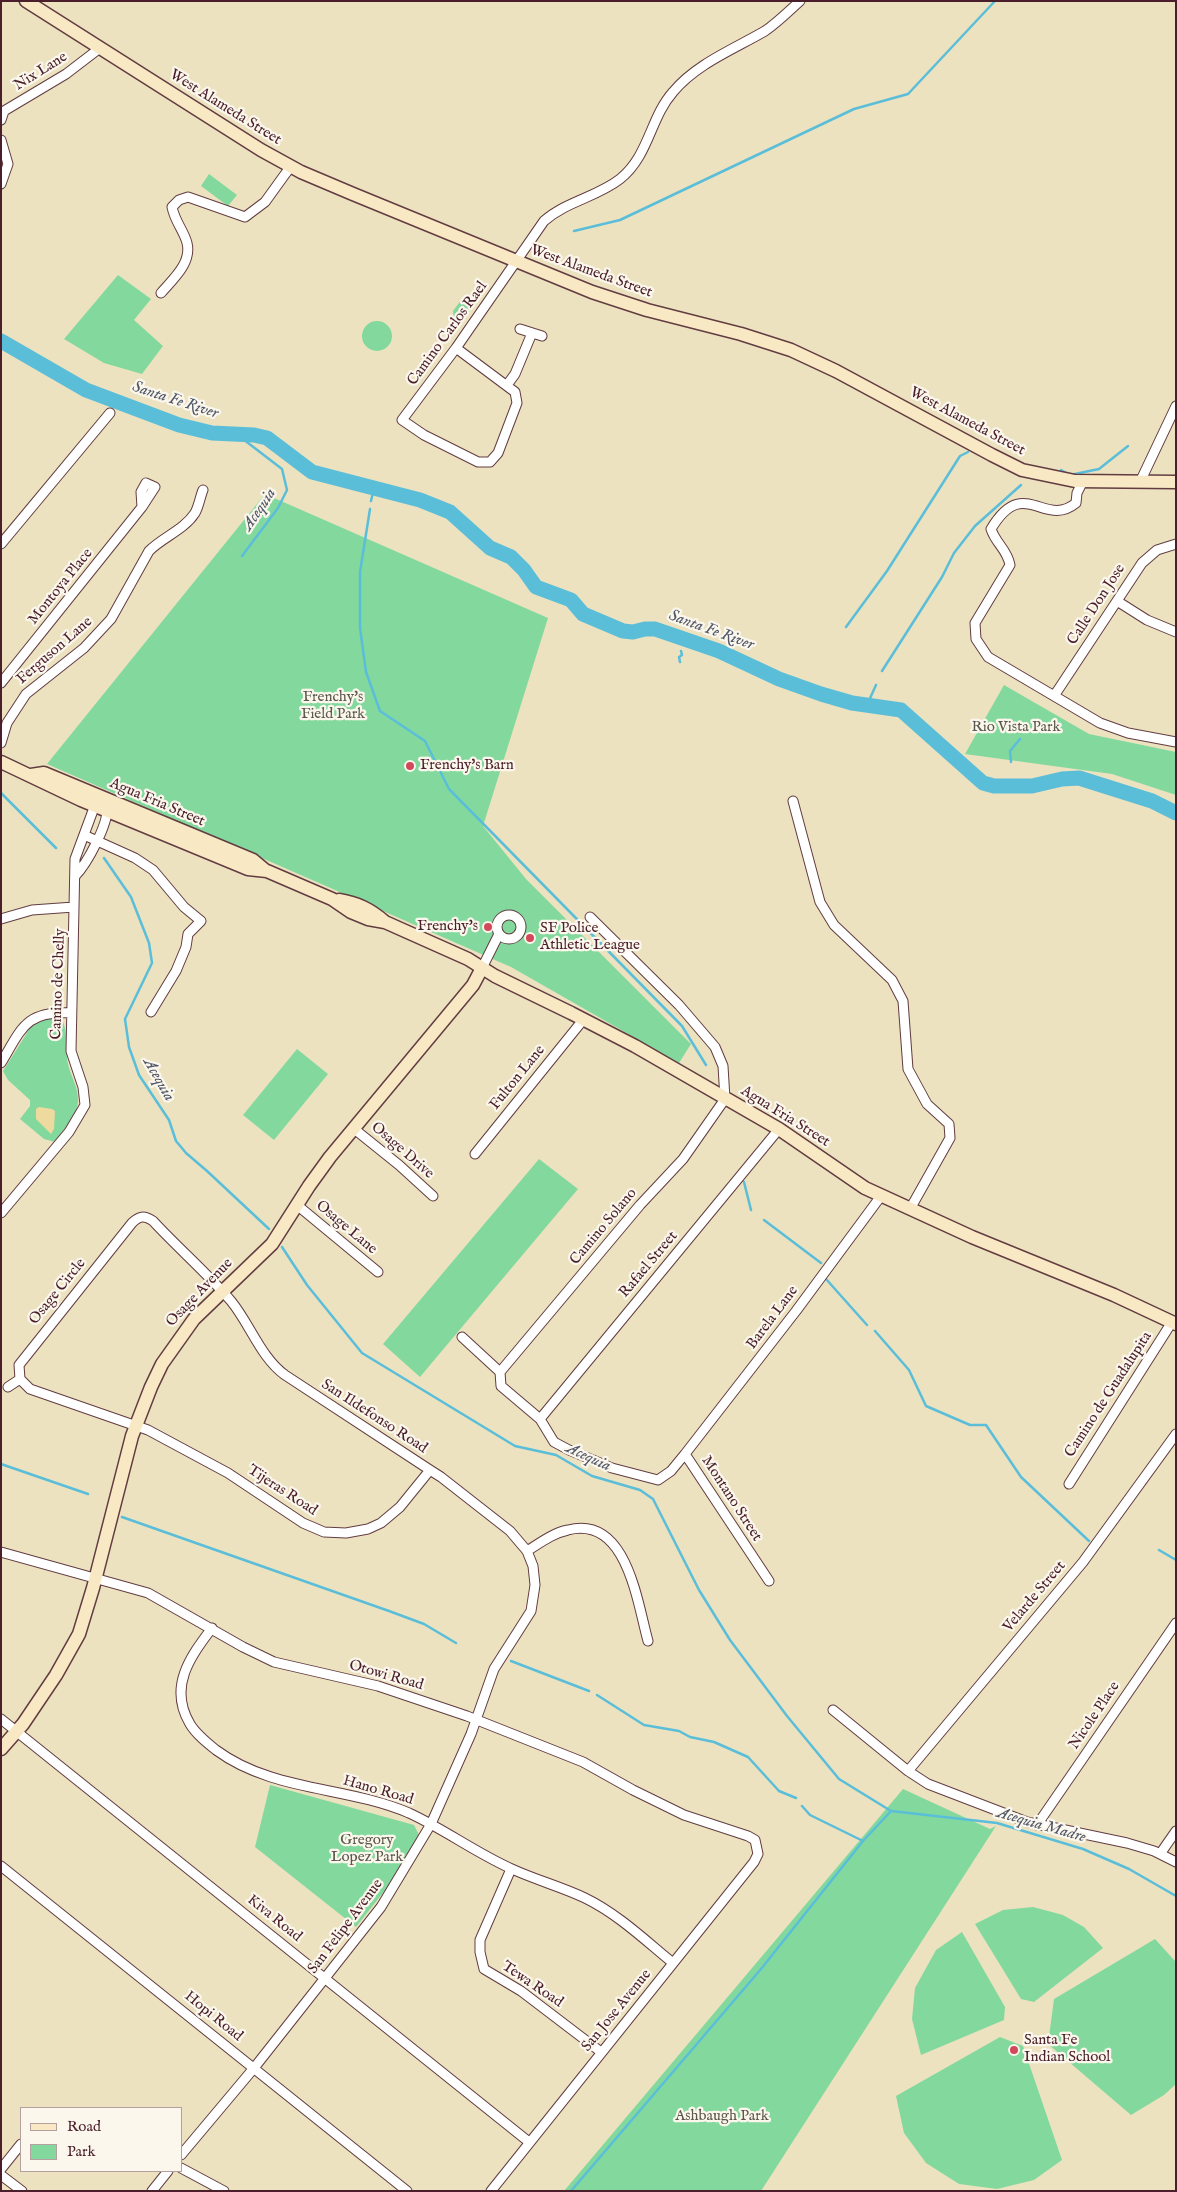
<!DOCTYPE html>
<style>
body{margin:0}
#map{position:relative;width:1177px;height:2192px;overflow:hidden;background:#ece2c0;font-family:"IM FELL English",serif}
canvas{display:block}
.frame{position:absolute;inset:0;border:2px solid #4a1f2b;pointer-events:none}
.legend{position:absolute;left:20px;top:2107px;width:162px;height:65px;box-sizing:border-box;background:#fbf7ec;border:1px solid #b4a19f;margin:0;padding:6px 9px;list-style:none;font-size:15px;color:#4a1f2b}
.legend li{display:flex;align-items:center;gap:10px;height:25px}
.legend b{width:25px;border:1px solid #b4a19f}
</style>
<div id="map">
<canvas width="1177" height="2192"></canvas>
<div class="frame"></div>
<ul class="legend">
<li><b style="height:6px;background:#f8e8c3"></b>Road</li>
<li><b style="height:14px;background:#83d99d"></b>Park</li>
</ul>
</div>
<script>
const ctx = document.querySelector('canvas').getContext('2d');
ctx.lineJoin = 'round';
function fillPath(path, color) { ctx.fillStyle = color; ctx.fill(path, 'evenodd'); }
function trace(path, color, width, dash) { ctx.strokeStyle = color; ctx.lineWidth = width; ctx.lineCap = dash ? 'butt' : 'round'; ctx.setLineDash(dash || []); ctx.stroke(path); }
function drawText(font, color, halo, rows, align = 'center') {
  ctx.font = font + ' "IM FELL English",serif'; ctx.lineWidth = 4.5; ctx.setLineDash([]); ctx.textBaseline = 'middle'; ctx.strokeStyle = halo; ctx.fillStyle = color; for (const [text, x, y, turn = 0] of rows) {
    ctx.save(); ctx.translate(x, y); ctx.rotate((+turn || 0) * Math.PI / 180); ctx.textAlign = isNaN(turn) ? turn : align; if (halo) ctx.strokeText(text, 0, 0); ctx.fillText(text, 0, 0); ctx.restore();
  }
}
fillPath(new Path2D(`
 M209 174 237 195 228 206 201 186Z
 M118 275 151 299 134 320 163 346 142 374 104 363 64 339Z
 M462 299 475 303 455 329 453 311Z
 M362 336a15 15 0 1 1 30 0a15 15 0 1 1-30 0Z
 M265 494 548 618 483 826 526 879 691 1044 679 1063 511 967 47 764Z
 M1004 685 1089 734 1176 752V795L1112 774 965 754Z
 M61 1018C69 1031 65 1049 68 1064 71 1077 79 1088 78 1102 77 1116 63 1131 55 1142L44 1139 20 1119 30 1106V1100L8 1080 3 1071 30 1028 44 1019Z
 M297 1049 328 1074 274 1140 243 1115Z
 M539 1159 578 1189 420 1377 383 1344Z
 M270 1785 414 1825 419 1835 386 1889 356 1927 255 1847Z
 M903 1789 990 1829 996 1826 761 2191H564Z
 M1033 1907 1063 1915 1084 1927 1103 1948 1034 2002 1021 1999 975 1924 1003 1910Z
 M962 1932 1005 2007 1004 2020 921 2055 912 2019 915 1988 936 1950Z
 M1155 1939 1176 1962V2084L1164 2095 1131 2115 1048 2044 1054 1999Z
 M1000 2037 1023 2046 1062 2160 1034 2180 997 2189 959 2184 926 2163 904 2133 896 2096Z`), '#83d99d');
fillPath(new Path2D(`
 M39 1107 52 1109 55 1111 54 1129 51 1134 36 1119V1109Z`), '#eeda9e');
trace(new Path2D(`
 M574 231 620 220 854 109 908 94 995 1
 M239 436 282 469 287 490 278 508 242 556
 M1061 470 1070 475 1099 469 1128 446
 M371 501 374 488
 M370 509 360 572V628L366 672 380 711 425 741 449 789 682 1026 706 1065
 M846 627 887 571 960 456 968 452
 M680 662 679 657 682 655 681 651
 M882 671 942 577 954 553 975 526 1021 485
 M867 705 876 685
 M1011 762 1010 751 1020 739
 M1 793 56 848
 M104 858 131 897 149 943 152 963 125 1019 129 1047 139 1075 169 1120 176 1141 186 1153 207 1171 269 1229
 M744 1182 751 1210
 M764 1220 821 1263
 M282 1247 307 1285 362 1353 515 1446 556 1455 592 1476 640 1490 653 1499 699 1590 730 1640 787 1716 839 1779 891 1811 997 1823 1083 1849 1129 1869 1176 1896
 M826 1279 867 1325
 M875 1331 909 1370 926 1406 970 1425H986L1021 1477 1089 1541
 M1 1464 88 1494
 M122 1517 389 1611 424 1624 456 1643
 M1159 1550 1176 1560
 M511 1661 589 1691
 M597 1695 644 1725 679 1731 690 1737 714 1742 748 1757 779 1791 796 1798
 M802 1806 810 1815 863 1841 891 1811
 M571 2191 761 1969 863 1841`), '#5bbed9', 2.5);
trace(new Path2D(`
 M1 341 86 390 179 425 212 433 254 435 267 438 312 472 420 500 450 512 490 548 511 557 524 570 536 587 571 600 583 614 623 631 633 632 645 629H655L719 651 779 679 821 694 852 703 901 710 983 783 994 786H1032L1062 779 1079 778 1152 801 1176 813`), '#5bbed9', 15);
const street = new Path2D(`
 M1 120 4 111 66 74 100 48
 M1 140 8 164 1 184
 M161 293C173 279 192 263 187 243 184 231 175 222 172 207L179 200 188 197 245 217 265 202 291 166
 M520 329 542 336
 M456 348 515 392 517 403 498 453 490 462H478L424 435 402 420 456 348 544 221C567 201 597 197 620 179 649 156 650 118 673 92 696 64 734 49 765 31 777 23 789 11 800 1
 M507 385 515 374 532 333
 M1083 481 1077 493 1076 503C1044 529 1024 474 991 529 996 544 1007 549 1010 565L975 623 976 639 988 657 1100 723 1128 733 1176 742
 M1140 482 1176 406
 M1 544 110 413
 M1117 601 1147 620 1176 632
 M1 683 142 507 155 487 146 483 141 492 142 507
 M1054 696 1142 563 1157 550 1176 544
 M1 743 7 723 26 694 84 648 111 619 149 551C163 537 184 530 195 513 199 506 200 497 203 490
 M793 801 820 902 834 925 892 980 903 1001 908 1069 927 1104 949 1124 950 1138 910 1209
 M84 835 135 858 153 870 184 907 201 921 188 934 186 947 176 971 151 1012
 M75 876C87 864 109 823 107 807
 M497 927a12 12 0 1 1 24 0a12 12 0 1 1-24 0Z
 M1 919 32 910 74 907
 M482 968 499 934
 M1 1063C22 1028 25 1011 71 1013
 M353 1128 399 1165 433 1196
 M475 1154 583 1020
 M297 1205 378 1272
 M1 1213 69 1132 85 1105 83 1087 71 1051 75 859 95 805 98 803
 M462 1337 500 1372 501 1386 540 1419 554 1442 569 1450 612 1468 658 1480 671 1471 685 1454 769 1581
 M500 1372 640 1205 683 1159 725 1099 723 1066 715 1047 679 1005 590 917
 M8 1387 20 1379
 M540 1419 779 1129
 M685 1454 796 1311 881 1196
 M1069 1484 1172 1322
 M527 1551C540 1543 553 1533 568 1530 627 1515 637 1602 648 1641
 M1 1552 148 1593 243 1647 274 1662 378 1686 467 1716 583 1762 633 1790 684 1815 748 1836 755 1840 758 1854 754 1862 491 2191
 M212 1628C190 1657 168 1687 190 1724 196 1734 206 1742 216 1750 273 1792 346 1786 409 1813 444 1829 476 1853 512 1869 536 1880 562 1887 585 1898 618 1914 646 1941 673 1963
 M833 1710 908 1771 928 1784 1027 1822 1127 1843 1154 1851 1176 1862
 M1 1719 529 2142
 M908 1771 1083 1562 1176 1434
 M1037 1825 1176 1623
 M1160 1854 1176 1831
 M1 1866 407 2191
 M511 1869 480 1940V1952L484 1969 521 1991 601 2052
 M181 2155 254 2068 381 1907 431 1824 471 1734 494 1669 531 1611 535 1585 533 1566 527 1551 510 1531 441 1477 430 1470 285 1375C261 1358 250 1324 231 1301 207 1273 178 1248 153 1221 144 1215 139 1216 132 1223L19 1365 20 1379 30 1389 148 1430 228 1473 303 1523 324 1532 346 1533 368 1529 381 1523 400 1507 430 1470
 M181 2168 224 2191
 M1 2169 21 2144
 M1 2175 22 2191
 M152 2191 168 2171`);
const secondary = new Path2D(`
 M26 1 261 150 301 172 353 194 592 292 647 310 741 334 791 350 836 371 992 455 1022 470 1075 481 1176 482
 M1 762 81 800 248 869 267 871 332 899 351 912 368 919 385 922 468 959 495 976 571 1013 635 1046 779 1129 865 1188 972 1237 1114 1295 1176 1324
 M31 775 44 773 253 860 265 870
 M339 900C357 903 370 909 385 922
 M1 1749 23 1724 56 1675 79 1634 93 1588 132 1436 151 1387 162 1364 194 1319 272 1244 309 1186 330 1157 473 985 482 968`);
trace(street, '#623c41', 11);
trace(secondary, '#623c41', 15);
trace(street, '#fff', 9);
trace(secondary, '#f8e8c3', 12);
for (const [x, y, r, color] of [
 [410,766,5,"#d1495b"],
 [488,927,5,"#d1495b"],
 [530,938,5,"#d1495b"],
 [1014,2050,5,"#d1495b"]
]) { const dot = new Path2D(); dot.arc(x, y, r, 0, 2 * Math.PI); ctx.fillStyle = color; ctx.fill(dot); trace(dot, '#fbf7ec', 2); }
drawText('15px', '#4a1f2b', '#fbf7ec', [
 ["Nix Lane",41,72,-32],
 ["West Alameda Street",225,108,32],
 ["West Alameda Street",591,272,20],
 ["Camino Carlos Rael",448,334,-54],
 ["West Alameda Street",967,422,28],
 ["Montoya Place",61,587,-51],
 ["Calle Don Jose",1097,605,-57],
 ["Ferguson Lane",55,651,-41],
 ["Agua Fria Street",157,803,23],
 ["Camino de Chelly",59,984,-88],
 ["Fulton Lane",518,1078,-51],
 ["Agua Fria Street",785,1117,32],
 ["Osage Drive",402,1151,41],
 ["Camino Solano",604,1227,-50],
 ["Osage Lane",346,1228,40],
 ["Rafael Street",649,1265,-50],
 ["Osage Circle",58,1292,-51],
 ["Osage Avenue",200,1293,-46],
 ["Barela Lane",773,1318,-53],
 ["Camino de Guadalupita",1109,1395,-57],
 ["San Ildefonso Road",374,1417,33],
 ["Tijeras Road",282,1491,33],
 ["Montano Street",731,1499,57],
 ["Velarde Street",1035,1597,-50],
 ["Otowi Road",386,1676,16],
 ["Nicole Place",1095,1716,-56],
 ["Hano Road",378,1791,16],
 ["Kiva Road",274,1919,39],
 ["San Felipe Avenue",346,1927,-53],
 ["Tewa Road",532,1985,34],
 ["San Jose Avenue",617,2011,-51],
 ["Hopi Road",213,2017,39]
]);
drawText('15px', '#5b574d', '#fbf7ec', [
 ["Frenchy's",333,698],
 ["Field Park",333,715],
 ["Rio Vista Park",1016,728],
 ["Gregory",367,1841],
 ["Lopez Park",367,1858],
 ["Ashbaugh Park",722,2117]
]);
drawText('15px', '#4a1f2b', '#fbf7ec', [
 ["Frenchy's Barn",420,766],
 ["Frenchy's",478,927,"right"],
 ["SF Police",540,929],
 ["Athletic League",540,946],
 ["Santa Fe",1024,2041],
 ["Indian School",1024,2058]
], 'left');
drawText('italic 16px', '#505768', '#fbf7ec', [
 ["Santa Fe River",175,401,18],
 ["Acequia",260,510,-56],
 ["Santa Fe River",711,631,20],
 ["Acequia",158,1080,60],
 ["Acequia",588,1458,25],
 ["Acequia Madre",1041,1826,16]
]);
</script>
